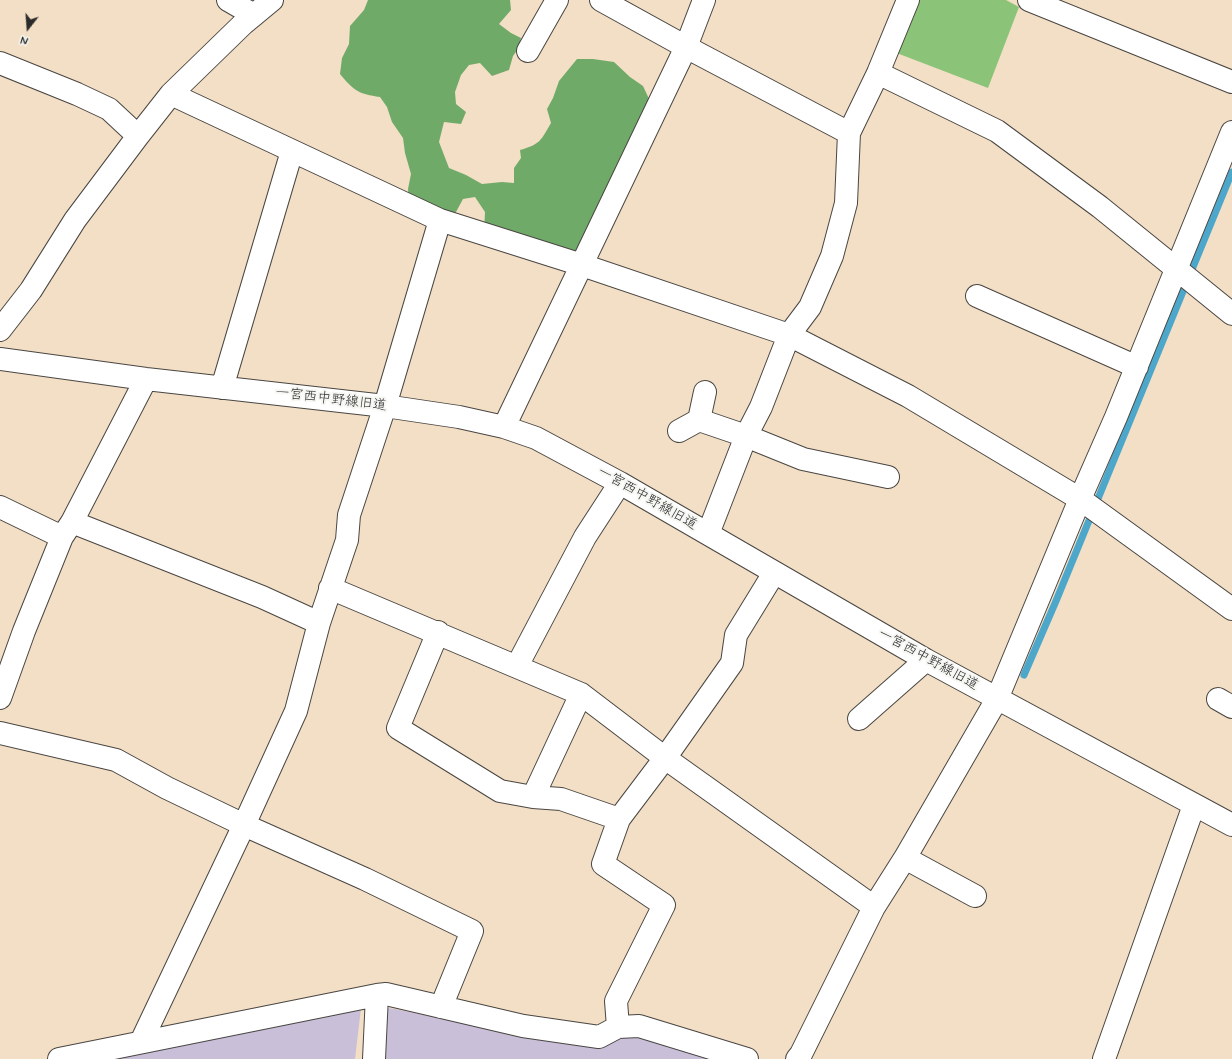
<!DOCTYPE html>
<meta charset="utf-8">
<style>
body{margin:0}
#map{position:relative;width:1232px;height:1059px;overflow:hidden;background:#f3dfc5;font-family:Mynerve,sans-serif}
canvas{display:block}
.north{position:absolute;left:8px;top:8px;width:40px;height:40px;-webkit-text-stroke:3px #f6f6f2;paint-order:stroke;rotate:197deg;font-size:11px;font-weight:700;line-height:16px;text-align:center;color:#2b2b2b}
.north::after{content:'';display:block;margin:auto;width:14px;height:18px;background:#2b2b2b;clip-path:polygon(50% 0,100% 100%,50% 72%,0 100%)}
</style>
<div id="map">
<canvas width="1232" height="1059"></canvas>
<div class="north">N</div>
</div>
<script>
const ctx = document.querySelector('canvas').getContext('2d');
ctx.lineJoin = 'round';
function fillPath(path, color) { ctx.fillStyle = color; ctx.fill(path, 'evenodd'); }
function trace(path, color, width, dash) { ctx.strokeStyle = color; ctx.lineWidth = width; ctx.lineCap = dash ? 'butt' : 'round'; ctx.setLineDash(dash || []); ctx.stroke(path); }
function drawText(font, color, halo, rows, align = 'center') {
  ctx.font = font + ' Mynerve,"Klee One",sans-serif'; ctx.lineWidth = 4; ctx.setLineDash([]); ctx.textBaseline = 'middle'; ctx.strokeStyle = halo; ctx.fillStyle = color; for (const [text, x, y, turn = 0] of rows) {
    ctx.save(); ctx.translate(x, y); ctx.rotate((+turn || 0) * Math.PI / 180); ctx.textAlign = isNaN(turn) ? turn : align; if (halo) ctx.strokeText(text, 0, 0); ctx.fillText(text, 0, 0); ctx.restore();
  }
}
fillPath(new Path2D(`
 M371 1006 395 1009 518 1034H620L664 1042 719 1059H362Z
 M361 1008 355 1059H107Z`), '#c9bfd8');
fillPath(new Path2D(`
 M915 0H1006L1019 7 988 88 894 52Z`), '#8bc478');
fillPath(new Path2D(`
 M368 0H510L511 10 499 24 511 33 521 38 518 49 513 56 509 70 492 76 480 63 469 65 461 75 455 92 456 104 466 112 461 124 444 122 439 142 449 168 466 175 482 184 502 182 514 183V168L521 158 520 150C541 144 541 140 551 123L547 109 553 98 559 81 577 59H593L614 62 630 77 643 86 650 101 578 253 484 233 485 212 475 197 463 199 456 212 445 217 409 203 408 189 411 174 405 153 403 138 392 122 387 107 380 97C359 94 354 91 340 74L342 58 349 44 350 26 364 10Z`), '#70aa68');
trace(new Path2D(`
 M1024 675 1056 601 1232 172`), '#4ca7ca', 7);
const minor = new Path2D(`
 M228 0 254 15
 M601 0 686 47 849 133
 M1029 0 1232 82
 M528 51 557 0
 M0 63 77 94 109 109 138 136
 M878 73 997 131 1100 207 1232 314
 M171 94 440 220 582 265 789 335 908 396 1080 499 1232 609
 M977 296 1137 367
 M0 330 31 290 75 220 138 136 171 94 243 24 272 0
 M0 359 146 379 385 406 459 417 504 427 536 438 620 483 926 660 1232 825
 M222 388 292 151
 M699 420 746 436 803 459 888 477
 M504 427 686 47 704 0
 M679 431 699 420 705 392
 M0 507 62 537
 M72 522 262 597 319 623
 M708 534 746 436 761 407 789 335 810 307 832 256 846 203 849 133 878 73 908 0
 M330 588 581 694 665 758 874 907
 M438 632 398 728 500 791 533 797 561 799 619 819
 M517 666 585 537 620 483
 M0 698 24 631 62 537 72 522 146 379
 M1218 699 1232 707
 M859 719 926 660
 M0 733 116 760 167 788 244 825 365 879 472 931 441 1007
 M533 797 581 694
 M905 858 975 896
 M618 1027 616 1001 664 905 603 864 619 819 665 758 732 663 736 635 774 573
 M141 1042 244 825 296 711 319 623 347 540 349 515 385 406 440 220
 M59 1059 377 995 386 994 523 1026 599 1037 618 1027 639 1026 747 1059
 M374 1059 377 995
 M797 1059 801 1054 874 907 905 858 997 699 1080 499 1116 417 1232 132
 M1104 1059 1194 805`);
trace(minor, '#494642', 24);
trace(minor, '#fff', 22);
drawText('14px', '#2b2b2b', '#f6f6f2', [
 ["一宮西中野線旧道",331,400,7],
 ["一宮西中野線旧道",647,499,30],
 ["一宮西中野線旧道",928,660,29]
]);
</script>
